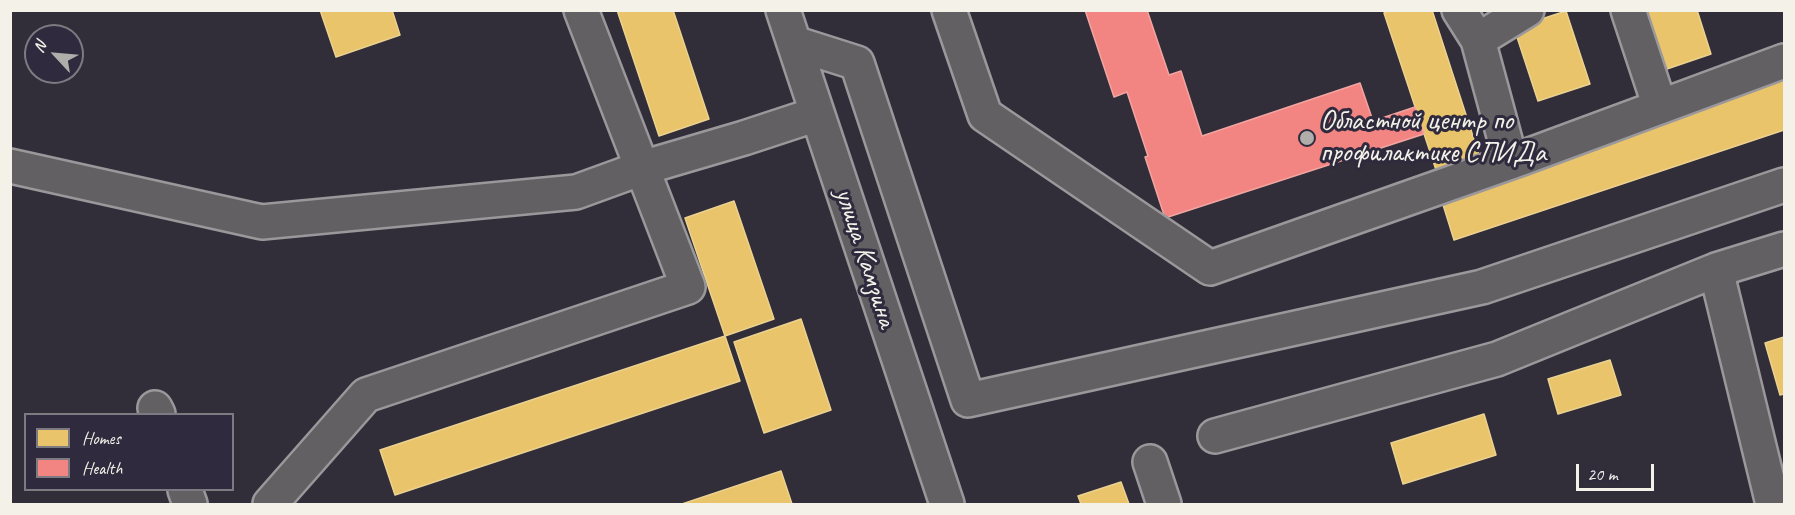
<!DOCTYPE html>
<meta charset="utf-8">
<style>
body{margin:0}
#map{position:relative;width:1795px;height:515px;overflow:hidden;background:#312e39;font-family:Caveat,sans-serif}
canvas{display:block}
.frame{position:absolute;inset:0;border:12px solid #f4f1e8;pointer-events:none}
.legend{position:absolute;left:24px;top:413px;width:210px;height:78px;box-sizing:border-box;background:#2f2a3d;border:2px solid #7e7a81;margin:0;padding:8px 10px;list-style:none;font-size:18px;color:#f4f1e8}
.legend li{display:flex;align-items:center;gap:12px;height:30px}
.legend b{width:30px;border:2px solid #7e7a81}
.north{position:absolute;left:24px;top:24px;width:60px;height:60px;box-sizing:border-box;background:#2f2a3d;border:2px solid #7e7a81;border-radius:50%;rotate:296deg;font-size:16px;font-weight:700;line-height:24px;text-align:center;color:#f4f1e8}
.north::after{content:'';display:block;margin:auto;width:21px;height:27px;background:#b0adab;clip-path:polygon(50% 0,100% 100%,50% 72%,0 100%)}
.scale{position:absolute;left:1576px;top:464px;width:78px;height:27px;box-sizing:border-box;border:3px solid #f4f1e8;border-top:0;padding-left:8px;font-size:18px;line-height:21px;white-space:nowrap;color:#f4f1e8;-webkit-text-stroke:4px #2f2a3d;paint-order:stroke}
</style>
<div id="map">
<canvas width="1795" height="515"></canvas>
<div class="frame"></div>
<ul class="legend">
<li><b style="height:16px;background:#e9c46a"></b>Homes</li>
<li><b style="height:16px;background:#f28482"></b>Health</li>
</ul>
<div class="north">N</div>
<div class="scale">20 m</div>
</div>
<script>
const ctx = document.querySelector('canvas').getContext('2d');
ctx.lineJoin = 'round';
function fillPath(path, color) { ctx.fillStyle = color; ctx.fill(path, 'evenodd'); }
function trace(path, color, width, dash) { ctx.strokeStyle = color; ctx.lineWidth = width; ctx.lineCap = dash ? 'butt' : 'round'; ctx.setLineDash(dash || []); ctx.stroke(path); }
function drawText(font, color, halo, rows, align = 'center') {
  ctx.font = font + ' Caveat,sans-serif'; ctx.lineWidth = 6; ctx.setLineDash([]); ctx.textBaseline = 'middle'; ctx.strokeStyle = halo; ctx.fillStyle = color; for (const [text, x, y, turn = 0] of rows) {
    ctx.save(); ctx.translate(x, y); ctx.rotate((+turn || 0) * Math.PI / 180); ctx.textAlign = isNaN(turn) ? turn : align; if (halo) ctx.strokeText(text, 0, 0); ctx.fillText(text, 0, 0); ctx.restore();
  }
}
const homes = new Path2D(`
 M320 10H392L400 35 336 57Z
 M617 10H673L709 119 659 136Z
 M1391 10H1432L1482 164 1784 78V130L1454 240 1440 195 1439 179 1384 13Z
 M1644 10H1697L1711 54 1664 70Z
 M1566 11 1590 84 1538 101 1514 28Z
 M734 201 774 319 725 336 685 218Z
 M801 319 831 410 764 433 734 342Z
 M725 336 740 381 395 495 380 450Z
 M1784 337V394L1780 395 1765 343Z
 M1610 360 1621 395 1558 414 1548 379Z
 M1484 414 1496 455 1403 484 1391 443Z
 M781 471 792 504H682Z
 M1121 482 1129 504H1081L1078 496Z`);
fillPath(homes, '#e9c46a');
trace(homes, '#ecd290', 1.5);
const health = new Path2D(`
 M1085 10H1147L1169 75 1181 71 1202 136 1360 83 1373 121 1415 107 1424 134 1165 218 1145 157 1148 156 1127 92 1114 97Z`);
fillPath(health, '#f28482');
trace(health, '#f3a5a1', 1.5);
const minor = new Path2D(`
 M783 10 947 504
 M949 10 985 115 1210 268 1522 158 1784 61
 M1459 10 1478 40
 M1628 10 1660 107
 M794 43 857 63 968 400 1482 287 1784 185
 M1511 162 1478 40 1527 10
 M10 166 262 222 576 192 642 168 744 138 817 114
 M1716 270 1773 504
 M155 408 158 414
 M1215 436 1497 359 1716 270 1784 249
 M1150 462 1164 504
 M185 490 190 504
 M270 504 366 395 688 287 581 10`);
trace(minor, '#9a989b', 38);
trace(minor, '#626063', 33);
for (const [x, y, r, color] of [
 [1307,138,8,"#b0adab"]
]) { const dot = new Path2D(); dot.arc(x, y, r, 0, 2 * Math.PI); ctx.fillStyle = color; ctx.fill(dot); trace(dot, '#2f2a3d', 2); }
drawText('28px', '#f4f1e8', '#2f2a3d', [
 ["Областной центр по",1320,122],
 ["профилактике СПИДа",1320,154]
], 'left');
drawText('28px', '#f4f1e8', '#2f2a3d', [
 ["улица Камзина",865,258,72]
]);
</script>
